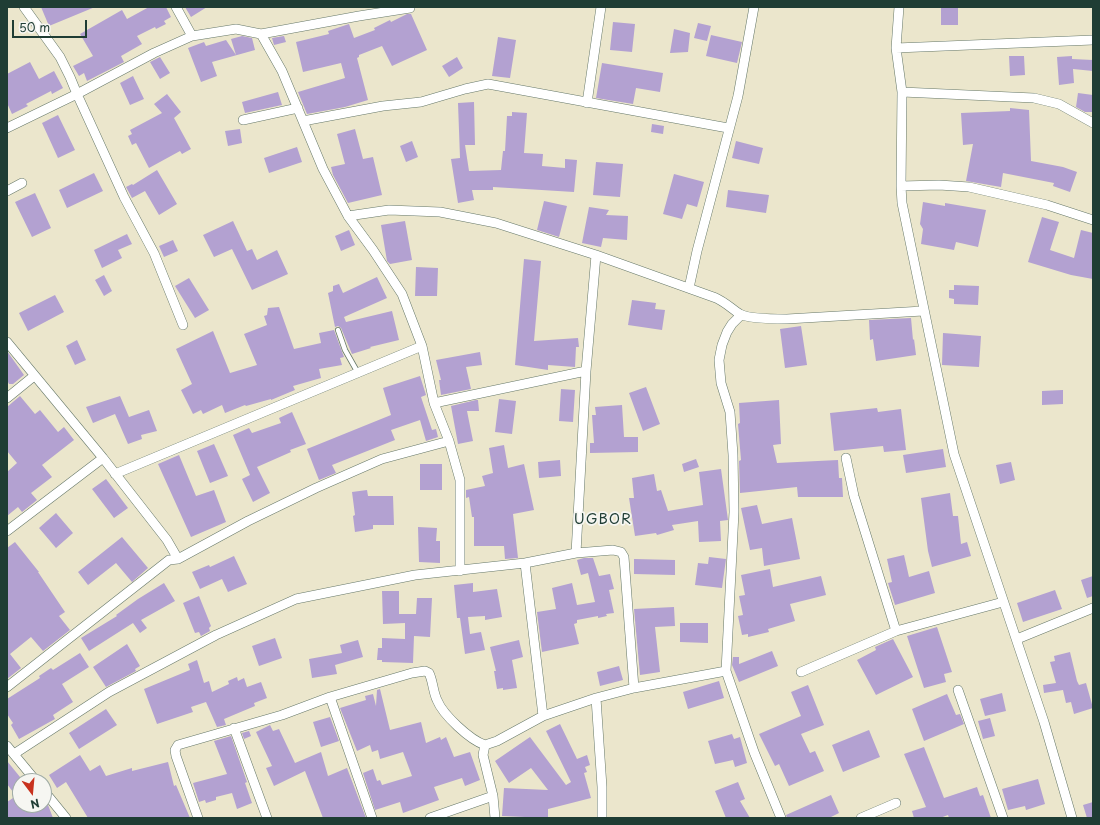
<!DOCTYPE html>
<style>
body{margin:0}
#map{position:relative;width:1100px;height:825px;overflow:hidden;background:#ebe6cc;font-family:"Playpen Sans",sans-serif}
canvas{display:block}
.frame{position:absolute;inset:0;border:8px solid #1f3d34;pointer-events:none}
.north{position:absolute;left:12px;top:773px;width:40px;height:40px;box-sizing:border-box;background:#f6f6f2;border:1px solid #a0aca6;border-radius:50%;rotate:164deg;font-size:11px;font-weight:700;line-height:16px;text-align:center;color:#1f3d34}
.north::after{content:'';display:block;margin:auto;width:14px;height:18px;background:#c8321e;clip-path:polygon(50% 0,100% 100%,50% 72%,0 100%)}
.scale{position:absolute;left:12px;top:20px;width:75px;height:18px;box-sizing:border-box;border:2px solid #1f3d34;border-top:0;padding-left:5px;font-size:12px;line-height:14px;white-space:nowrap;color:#1f3d34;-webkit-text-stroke:3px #f6f6f2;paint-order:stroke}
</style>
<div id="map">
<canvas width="1100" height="825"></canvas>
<div class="frame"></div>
<div class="north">N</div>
<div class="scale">50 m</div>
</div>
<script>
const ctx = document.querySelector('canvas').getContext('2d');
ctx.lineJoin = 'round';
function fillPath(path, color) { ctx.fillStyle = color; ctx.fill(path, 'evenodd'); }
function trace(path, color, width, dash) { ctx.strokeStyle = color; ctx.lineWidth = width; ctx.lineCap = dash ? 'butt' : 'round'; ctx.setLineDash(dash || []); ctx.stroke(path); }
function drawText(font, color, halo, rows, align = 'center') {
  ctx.font = font + ' "Playpen Sans",sans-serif'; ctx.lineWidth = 3.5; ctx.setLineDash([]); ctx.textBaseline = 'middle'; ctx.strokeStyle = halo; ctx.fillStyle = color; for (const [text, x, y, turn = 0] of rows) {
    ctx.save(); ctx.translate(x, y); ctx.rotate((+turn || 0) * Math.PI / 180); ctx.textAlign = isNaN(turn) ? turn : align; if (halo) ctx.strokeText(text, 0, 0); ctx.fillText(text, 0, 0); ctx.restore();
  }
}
fillPath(new Path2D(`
 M41 7H95L49 26Z
 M149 7H166L171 17 164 21 166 24 156 29 155 27 137 36 142 44 121 56 124 62 87 81 84 73 79 76 73 66 93 56 80 34 122 10 127 19Z
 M185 7H207L191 17Z
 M941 7H958V25H941Z
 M407 14H411L427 50 392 66 382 46 359 55V57L357 58 368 100 345 107 307 114 298 92 345 78 341 63 303 72 296 42 329 34 328 31 349 24 354 38 375 30 374 28 390 20 391 22Z
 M613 22 635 24 632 52 610 50Z
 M698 23 711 26 707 41 694 38Z
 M674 29 690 33 688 52 670 53Z
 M711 35 742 42 737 63 706 56Z
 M242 36 252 38 255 50 212 62 217 76 201 82 188 48 204 42 206 46 226 40 236 55 231 39Z
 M284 36 286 42 274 45 272 38Z
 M498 37 516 40 510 78 492 76Z
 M1009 56H1024L1025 75 1010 76Z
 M1072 56V59L1093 60V71L1073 69 1074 83 1059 85 1057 57Z
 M160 57 170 73 160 79 150 62Z
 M457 57 463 68 449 77 442 66Z
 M30 62 39 79 54 71 63 88 52 94 51 91 26 104 28 106 12 114 7 103V74Z
 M602 63 663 73 660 92 636 88 633 104 596 98Z
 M133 76 144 99 130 105 120 83Z
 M278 92 282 105 245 113 242 102Z
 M1078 93 1093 95V112H1085L1076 107Z
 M167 94 181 112 174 118 191 149 182 154 180 151 149 168 136 143 132 145 128 136 132 134 130 130 162 113 154 104Z
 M474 102 475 145H465L469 171 501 170 503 151H505L507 116H512V112L527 113 524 153 543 154 542 166 565 168V159L577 160 574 192 493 187V190H472L474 200 458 203 451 159 460 158 458 103Z
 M1010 108 1029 110 1031 161 1063 167 1077 172 1070 192 1053 186 1054 183 1003 173 1001 187 966 181 973 144 963 145 961 113 1010 111Z
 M58 115 75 150 58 158 42 123Z
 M652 124 664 126 663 134 651 132Z
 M240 129 242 143 228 146 225 131Z
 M355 129 363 159 373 157 382 195 348 203 333 175 331 167 345 164 337 134Z
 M412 141 418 157 406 162 400 146Z
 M736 141 763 148 759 164 732 158Z
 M297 147 302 162 269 173 264 158Z
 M596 162 623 164 620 197 593 195Z
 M157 170 177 204 159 215 145 191 132 198 126 187 132 184 133 185Z
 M94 173 103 191 67 208 59 190Z
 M674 174 704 182 697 207 687 204 682 219 663 214Z
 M728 190 769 195 766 213 726 207Z
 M35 193 51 228 32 237 15 202Z
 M544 201 567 206 559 237 537 230Z
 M923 202 945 206V203L986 210 978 247 956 242 954 250 921 244 923 229 920 224Z
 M589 207 609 210 606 215 628 216 627 240 603 238 601 247 582 243Z
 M1042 217 1059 222 1050 250 1074 258 1081 230 1093 233V279L1071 275 1028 262Z
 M233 221 247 251 252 249 257 260 277 250 288 274 252 290 232 249 214 257 203 235Z
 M405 221 412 260 390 264 387 261 381 225Z
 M349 230 355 245 341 251 335 236Z
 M127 234 132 244 118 250 122 258 102 268 94 250Z
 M173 240 178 251 164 257 159 246Z
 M524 259 541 261 534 341 578 338 579 347H576L575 367 548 365V370L515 365Z
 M416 267 438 268 437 296H415Z
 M104 275 112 291 104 296 95 280Z
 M377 277 387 298 344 317 346 322 392 311 399 340 370 347 371 348 352 354 341 328 338 326 335 327 328 293 333 291V286L339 284 343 293Z
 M189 278 209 310 195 318 175 286Z
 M954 285 979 286 978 305 954 304V299L949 298V290H954Z
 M55 295 64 312 28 331 19 313Z
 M632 300 656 303 655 309 665 310 662 330 628 325Z
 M279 307 294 349 321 343 319 333 334 330 344 357 340 358 342 365 319 369 321 378 293 386 295 390 271 400V399L246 406 245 405 225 413 222 405 203 414 201 410 193 414 181 390 192 384 176 349 213 331 230 373 257 365 244 334 267 325 264 316 267 315 268 308Z
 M911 318 913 340 914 339 916 355 876 361 873 339 870 340 869 320Z
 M801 326 807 365 785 368 780 329Z
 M943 333 981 336 979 367 942 365Z
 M77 340 86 360 75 365 66 346Z
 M7 351 24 375 13 384H9L7 380Z
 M480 352 482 365 466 367 471 389 441 395 439 380H441L436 360Z
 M420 376 426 395 421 397 432 430 436 429 438 437 426 441 420 420 391 430 395 440 332 465 336 473 319 480 307 449 391 415 383 388Z
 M646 387 660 424 643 431 629 393Z
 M561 389 575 390 573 422 559 421Z
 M1063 390V404L1042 405V391Z
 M20 396 35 414 40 410 58 432 64 427 74 440 42 465 52 477 31 493 37 500 22 512 18 507 7 516V472L17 463 7 451V407Z
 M120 396 129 417 149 410 157 431 141 435 142 439 128 444 115 414 93 423 86 407Z
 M499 399 516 401 512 434 495 432Z
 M476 400H478L479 411H467L473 441 458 444 451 406Z
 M779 400 781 444 773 445 777 463 838 460 839 478H842L843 497H798L797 487 740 493 739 461 741 460 738 424 740 423 739 403Z
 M622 405 624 437H638V452L590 453V443H594L592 415H596L595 407Z
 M877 408 878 412 901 409 906 450 884 452 883 446 834 451 830 413Z
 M292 412 306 444 290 450 291 452 257 467 270 493 253 502 242 479 250 475 233 435 249 428 252 433 281 423 279 418Z
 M214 444 228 476 210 483 197 451Z
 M504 445 508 468 524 464 534 510 513 514 518 558 505 559 504 546H474V517H472L469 497 466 498V490L485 486 482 476 493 473 489 448Z
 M943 449 946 467 906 473 903 455Z
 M179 455 196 496 214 490 226 522 191 537 158 464Z
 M696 459 699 467 684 472 682 464Z
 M560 460 561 476 539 478 538 462Z
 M1011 462 1015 480 1000 484 996 465Z
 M420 464H442V490H420Z
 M721 469 728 520 720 521 721 541 699 542 698 521 672 525 674 530 657 535 656 533 635 536 629 498H634L632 478 654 474 657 491 661 490 668 511 703 505 699 472Z
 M106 479 128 508 114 518 92 489Z
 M367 490 368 496H393L394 525H373V529L355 532 353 516 355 515 352 492Z
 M950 493 953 516H958L961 544 967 542 971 556 932 567 928 551 921 498Z
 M757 505 762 524 792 518 800 559 764 566 762 548 750 550 741 508Z
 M56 513 73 533 56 548 39 528Z
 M418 527 437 528 436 541H440V563L419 562Z
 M122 537 148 568 132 582 116 563 88 585 78 572Z
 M15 542 39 572H38L65 612 59 616 70 630 43 651 31 637 10 654 21 668 7 679V548Z
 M904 555 909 577 929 571 935 593 895 605 888 583 892 582 887 559Z
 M234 556 247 584 228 592 222 579 200 589 192 572 209 565 210 567Z
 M709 557 726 559 722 588 695 585 698 563 708 564Z
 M584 558H593L599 576 610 574 614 589 609 590 614 613 606 614 607 616 598 618V616L577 620V623L574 624 579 644 542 652 537 612 556 609 552 588 572 583 577 605 595 602 588 573 581 575 577 560Z
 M634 559 675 560V575L634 574Z
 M770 569 773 587 821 576 826 595 790 604 795 621 768 629 769 632 748 637V634L742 635 738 616 743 615 739 596 745 595 741 575Z
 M1093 576V596L1087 598 1081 580Z
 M164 583 175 601 141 620 147 628 140 633 133 623 89 651 81 638 117 616 116 615 138 599Z
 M473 583V592L497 589 502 617 485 620V616L468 617 470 634 481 632 485 650 465 654 460 618H457L454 585Z
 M1055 590 1062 609 1023 622 1017 603Z
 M382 591H399V614H416L417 598H432L430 637 414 636 413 663 382 662V660H377L378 648H382V638L405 639V623L383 624Z
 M199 596 211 626 209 628 210 631 201 636 199 632 195 633 183 603Z
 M674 607 675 626 655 627 660 672 640 675 634 609Z
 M680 623H708V643L680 642Z
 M937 627 952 672 944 674 946 682 924 688 907 636Z
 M275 638 282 658 259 666 252 646Z
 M893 639 913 677 876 695 857 660 876 650 875 647Z
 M358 640 363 657 335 665 337 674 312 678 309 659 342 653 340 645Z
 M519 640 523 657 512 660 517 688 503 690V688L497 689 494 671H496L490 647Z
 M127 644 140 666 135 669 136 671 106 687 93 667Z
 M772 651 778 666 739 682 732 665 733 657H739V664Z
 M1070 652 1077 681 1079 685 1086 683 1093 708 1074 714 1071 702 1066 703 1063 690 1044 693 1043 685 1056 683 1050 662 1055 661 1054 656Z
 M80 653 89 667 62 684 73 702 53 715 55 719 19 739 11 725 13 723 7 714V699L40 678 39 676 51 668 53 670Z
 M197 660 204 683 209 681 212 692 229 684 228 681 237 677 238 681 244 678 247 687 261 682 267 698 254 703 255 706 224 719 226 725 217 727 206 702 191 707 193 712 157 724 144 689 190 670 188 664Z
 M619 666 623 680 600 686 597 672Z
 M719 681 724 698 688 709 683 692Z
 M808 685 824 725 801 734 810 753 815 751 824 771 789 786 779 764 775 766 759 734 801 716 791 692Z
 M380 689 390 730 421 722 426 743 440 737 441 740 446 737 454 757 470 752 480 780 465 786 462 778 434 787 439 800 403 813 400 802 375 810 363 773 373 769 377 781 380 780 382 785 412 776 403 752 380 759 378 750 372 752 370 745 357 751 340 708 366 700 365 696 373 694 376 706 377 690Z
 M1002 693 1006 711 985 716 980 699Z
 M947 694 956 715 960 714 964 724 924 741 912 709Z
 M106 709 117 725 79 749 69 733Z
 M330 717 339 741 321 747 313 722Z
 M990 718 995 736 983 739 978 721Z
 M560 724 577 759 587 755 590 765 585 767 587 772 584 773 591 798 548 809V818L502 816 504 788 548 790 531 768 509 783 495 761 530 737 566 785 571 782 546 731Z
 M270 725 273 731 279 729 295 763 321 752 328 776 347 768 366 818H323L305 771 274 786 266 768 272 766 256 732Z
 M869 730 880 757 843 772 832 745Z
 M249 731 251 736 244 739 242 733Z
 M732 734 734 739 740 737 747 763 735 767 733 760 715 764 708 741Z
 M231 736 247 782 245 783 252 803 237 809 232 793 216 797V800L206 803 205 800 199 802 193 783 227 774 214 741Z
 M924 747 944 798 977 787 980 796 983 795 991 818H949L948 815 940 818H914L912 811 926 807 904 754Z
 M80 755 90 771 100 765 106 776 132 768V771L168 762 174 786 176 785 190 818H88L66 782 57 788 49 775Z
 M7 761 20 777V805H48L53 818H7V802L16 796 7 784Z
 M1038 779 1045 804 1026 810 1025 806 1008 810 1002 789Z
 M738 782 745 799 740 801 750 818H726L715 791Z
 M831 795 839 813 829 818H787L786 815Z
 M1093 802V818H1087L1083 805Z`), '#b3a1d1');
const lane = new Path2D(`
 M338 330 345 350 358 373`);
const street = new Path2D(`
 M176 7 192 36
 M899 7 896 48 902 92 901 186 902 203 954 454 1044 722 1072 818
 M261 34 282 71 323 169 348 216 373 250 402 294 422 346 434 403 449 441 460 480V571
 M896 48 1093 40
 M902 92 1034 98 1059 104 1093 123
 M587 103 601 7
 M243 120 298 108
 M303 121 383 106 421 102 465 89 488 84 728 128
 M7 128 77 94 70 77 60 57 24 7
 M901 186 939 185 969 187 1047 205 1093 220
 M7 191 22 183
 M348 216 389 210 440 212 496 223 596 255 716 298C725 302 732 309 740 314 749 319 776 319 787 319L923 311
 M689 288 697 251 738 96 754 7
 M741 315 732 324 727 332 722 345 719 360 721 383 730 412 733 455 734 512 726 671 754 752 781 818
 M183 325 154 253 124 197 77 94 154 53 192 36 236 29 261 34 359 16 410 8
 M7 342 103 458 167 540 178 559
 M7 398 34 376
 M434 403 586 371
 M846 458 854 496 896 631
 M115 474 422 346
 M7 531 103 458
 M576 553 586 371 596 255
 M525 563 543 716
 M1017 639 1093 608
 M801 672 896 631 1003 602
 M7 687 169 560 178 559 248 521 316 488 382 459 449 441
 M958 690 1003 818
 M330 697 372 818
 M596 698 602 787V818
 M234 728 267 818
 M485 745 483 755 493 796 495 818
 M7 746 36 781
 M14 754 109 692 216 635 296 599 415 575 525 563 576 553 613 550 621 552 624 557 634 688
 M44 791 66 818
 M198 818 176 756 175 750 178 745 282 715 330 697 412 673 425 671 429 673C433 681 433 692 437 700 443 715 470 740 485 745L497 741 543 716 596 698 634 688 726 671
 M430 818 493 796
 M861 818 896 803`);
trace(lane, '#667869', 6);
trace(street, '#667869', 10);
trace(lane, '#fff', 4.5);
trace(street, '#fff', 9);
ctx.letterSpacing = '1px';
drawText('14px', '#1f3d34', '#f6f6f2', [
 ["UGBOR",603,520]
]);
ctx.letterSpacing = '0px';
</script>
